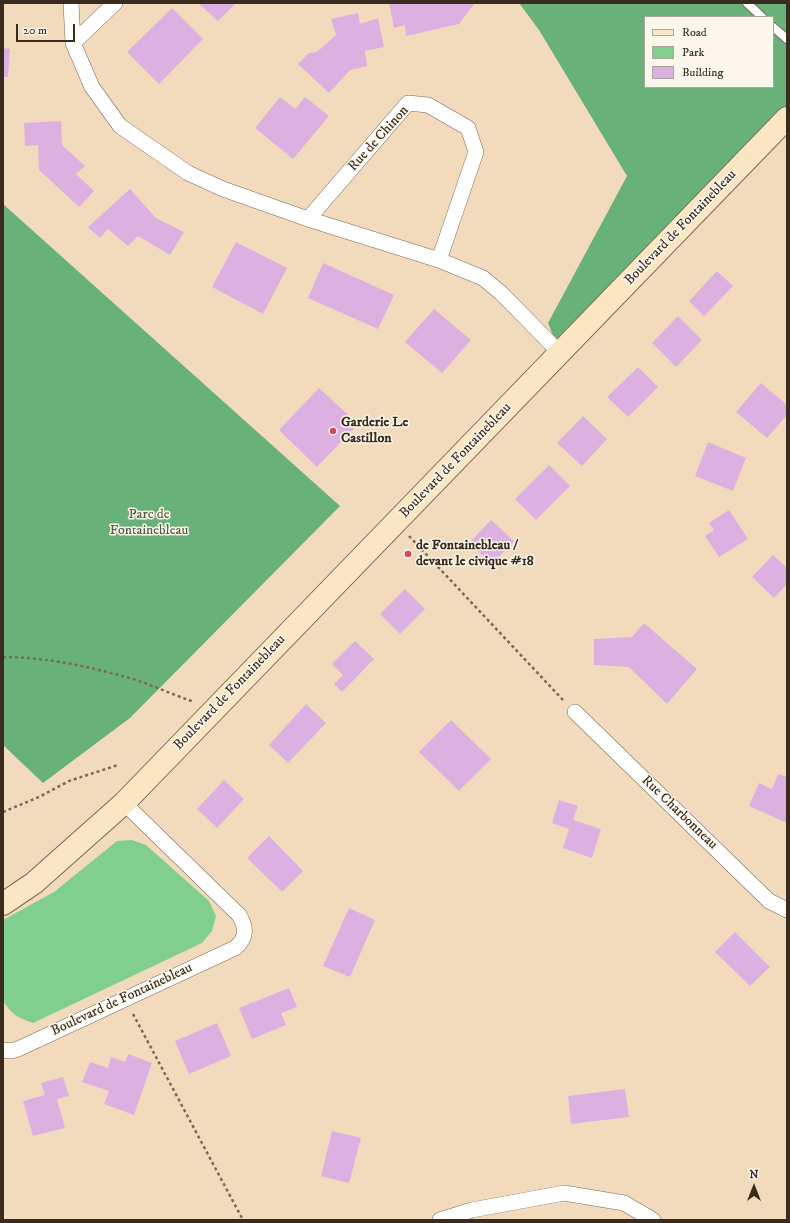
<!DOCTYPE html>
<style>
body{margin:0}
#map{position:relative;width:790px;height:1223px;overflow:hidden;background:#f2dbbc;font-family:"IM FELL DW Pica",serif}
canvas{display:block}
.frame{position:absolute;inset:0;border:4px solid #3b2a1e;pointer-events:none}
.legend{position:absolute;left:644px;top:16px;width:130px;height:72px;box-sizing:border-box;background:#fbf7ec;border:1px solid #aea59a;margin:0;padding:5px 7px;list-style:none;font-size:12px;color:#3b2a1e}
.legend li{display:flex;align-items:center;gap:8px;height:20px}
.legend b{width:20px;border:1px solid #aea59a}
.north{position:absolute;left:734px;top:1167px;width:40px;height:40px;-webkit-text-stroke:3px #fbf7ec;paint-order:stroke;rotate:0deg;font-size:11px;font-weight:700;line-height:16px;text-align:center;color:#3b2a1e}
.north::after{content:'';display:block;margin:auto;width:14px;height:18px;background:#3b2a1e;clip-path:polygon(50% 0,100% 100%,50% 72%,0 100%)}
.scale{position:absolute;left:16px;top:24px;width:59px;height:18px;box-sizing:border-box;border:2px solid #3b2a1e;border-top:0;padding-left:5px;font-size:12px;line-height:14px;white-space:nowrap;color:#3b2a1e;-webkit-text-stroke:3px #fbf7ec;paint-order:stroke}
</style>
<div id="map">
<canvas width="790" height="1223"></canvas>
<div class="frame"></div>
<ul class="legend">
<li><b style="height:5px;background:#fbe6c4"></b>Road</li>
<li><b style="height:11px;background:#80cf8f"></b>Park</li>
<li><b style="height:11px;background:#dcb1e2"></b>Building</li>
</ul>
<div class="north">N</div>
<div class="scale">20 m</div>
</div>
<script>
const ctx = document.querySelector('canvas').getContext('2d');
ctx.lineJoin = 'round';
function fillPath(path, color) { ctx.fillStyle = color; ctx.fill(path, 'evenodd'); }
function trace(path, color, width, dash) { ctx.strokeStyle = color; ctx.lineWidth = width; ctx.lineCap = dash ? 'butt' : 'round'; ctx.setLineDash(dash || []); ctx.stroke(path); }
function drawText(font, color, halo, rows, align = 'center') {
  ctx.font = font + ' "IM FELL DW Pica",serif'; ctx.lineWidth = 3; ctx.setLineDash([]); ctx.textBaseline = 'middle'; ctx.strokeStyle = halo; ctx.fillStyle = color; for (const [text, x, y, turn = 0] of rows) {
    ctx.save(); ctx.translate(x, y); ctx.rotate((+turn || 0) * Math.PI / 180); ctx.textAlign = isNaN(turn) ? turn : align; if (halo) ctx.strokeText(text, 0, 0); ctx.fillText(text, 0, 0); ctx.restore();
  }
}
fillPath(new Path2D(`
 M132 840 146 845 209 901 216 916 212 931 202 943 33 1023C19 1018 10 1014 3 1000V920L54 892 117 841Z`), '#80cf8f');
fillPath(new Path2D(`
 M519 3H787V122L560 353 548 323 627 176 539 30ZM645 17H773V87H645Z
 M3 204 340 506 130 718 43 783 3 745Z`), '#68b27a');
fillPath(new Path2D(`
 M198 3H236L218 21Z
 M389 3H475L459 24 406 36 405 25 394 28Z
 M172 8 203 39 159 84 127 52Z
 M358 13 360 24 378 18 384 47 365 51 367 66 350 70 329 93 298 64 309 53 317 52 336 35 331 19Z
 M3 48 10 49 8 77H3Z
 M280 97 295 109 305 97 329 116 293 159 255 128Z
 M61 121 62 145 85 166 76 174 94 191 79 207 39 170 38 145 25 146 24 123Z
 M130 189 156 218 184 232 170 255 138 236 128 246 108 229 100 238 88 227Z
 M236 242 287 268 263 314 212 287Z
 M323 263 394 295 378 329 308 298Z
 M717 271 733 286 704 316 689 301Z
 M434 309 471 340 442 373 405 342Z
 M678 316 702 340 676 367 652 343Z
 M638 367 658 387 628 417 607 397Z
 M761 383 787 405V415L767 438 736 412Z
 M319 388 358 424 317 467 279 430Z
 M583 416 607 439 582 466 557 443Z
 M708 442 746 458 733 491 695 476Z
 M549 465 570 486 536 520 515 499Z
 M729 510 748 539 719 557 705 536 714 530 709 523Z
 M491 520 514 541 492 564 469 543Z
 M773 555 787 568V584L774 598 752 577Z
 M405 589 425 609 400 634 380 614Z
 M644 623 697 669 667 704 629 667 594 665V639L632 637Z
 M355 641 374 659 342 692 334 684 343 675 332 664Z
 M306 704 326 723 288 763 269 745Z
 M451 720 491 759 459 791 419 752Z
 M778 774 787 777V791L786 794 787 795V823L749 806 759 783 772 789Z
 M224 780 244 799 217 828 197 809Z
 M559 800 578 806 573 820 601 829 592 858 563 848 569 829 552 823Z
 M269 836 303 871 282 892 247 858Z
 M349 908 375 920 350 977 323 966Z
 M735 932 770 967 750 986 715 952Z
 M289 988 297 1007 281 1013 286 1025 252 1039 239 1008Z
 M217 1023 231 1056 189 1074 175 1041Z
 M128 1054 152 1063 134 1115 104 1104 109 1091 82 1082 90 1062 108 1068 111 1057 125 1062Z
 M63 1077 69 1096 57 1099 65 1128 33 1136 23 1101 45 1095 41 1083Z
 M625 1089 629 1117 571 1124 568 1096Z
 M332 1131 361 1138 349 1183 321 1176Z`), '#dcb1e2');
const lane = new Path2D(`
 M747 3 762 17
 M773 27 787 39`);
const street = new Path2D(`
 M71 3 73 43 92 87 120 126 188 173 223 189 308 219 439 260 483 278 501 293 560 353
 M73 43 115 3
 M308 219 408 103 428 105 468 128 476 152 439 260
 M575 712 769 901 787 910
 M3 1050 11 1051 18 1049 235 948C247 938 247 928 239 915L124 803
 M440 1220 472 1210 564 1193 624 1203 653 1220`);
const secondary = new Path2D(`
 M3 904 34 883 124 803 787 118`);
trace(lane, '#7b6855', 10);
trace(street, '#7b6855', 16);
trace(secondary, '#7b6855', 24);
trace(new Path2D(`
 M409 536 563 700
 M3 657C47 657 91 667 133 679 154 686 174 695 194 702
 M3 812 39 797 69 781 118 765
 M133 1014 243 1220`), '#7b6855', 2.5, [3, 3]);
trace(lane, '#fff', 8);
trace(street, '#fff', 15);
trace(secondary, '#fbe6c4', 22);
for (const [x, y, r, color] of [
 [333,431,4,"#d1495b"],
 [408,554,4,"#d1495b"]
]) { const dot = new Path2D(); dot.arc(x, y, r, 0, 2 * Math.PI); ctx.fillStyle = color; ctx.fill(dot); trace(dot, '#fbf7ec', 1.5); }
drawText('14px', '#3b2a1e', '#fbf7ec', [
 ["Rue de Chinon",379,139,-48],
 ["Boulevard de Fontainebleau",681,228,-46],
 ["Boulevard de Fontainebleau",456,461,-46],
 ["Boulevard de Fontainebleau",230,693,-46],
 ["Rue Charbonneau",679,813,44],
 ["Boulevard de Fontainebleau",122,1000,-25]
]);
drawText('bold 14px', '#3b2a1e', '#fbf7ec', [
 ["Garderie Le",341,423],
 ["Castillon",341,439],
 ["de Fontainebleau /",416,546],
 ["devant le civique #18",416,562]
], 'left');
drawText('14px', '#505c40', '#fbf7ec', [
 ["Parc de",149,515],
 ["Fontainebleau",149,531]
]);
</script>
